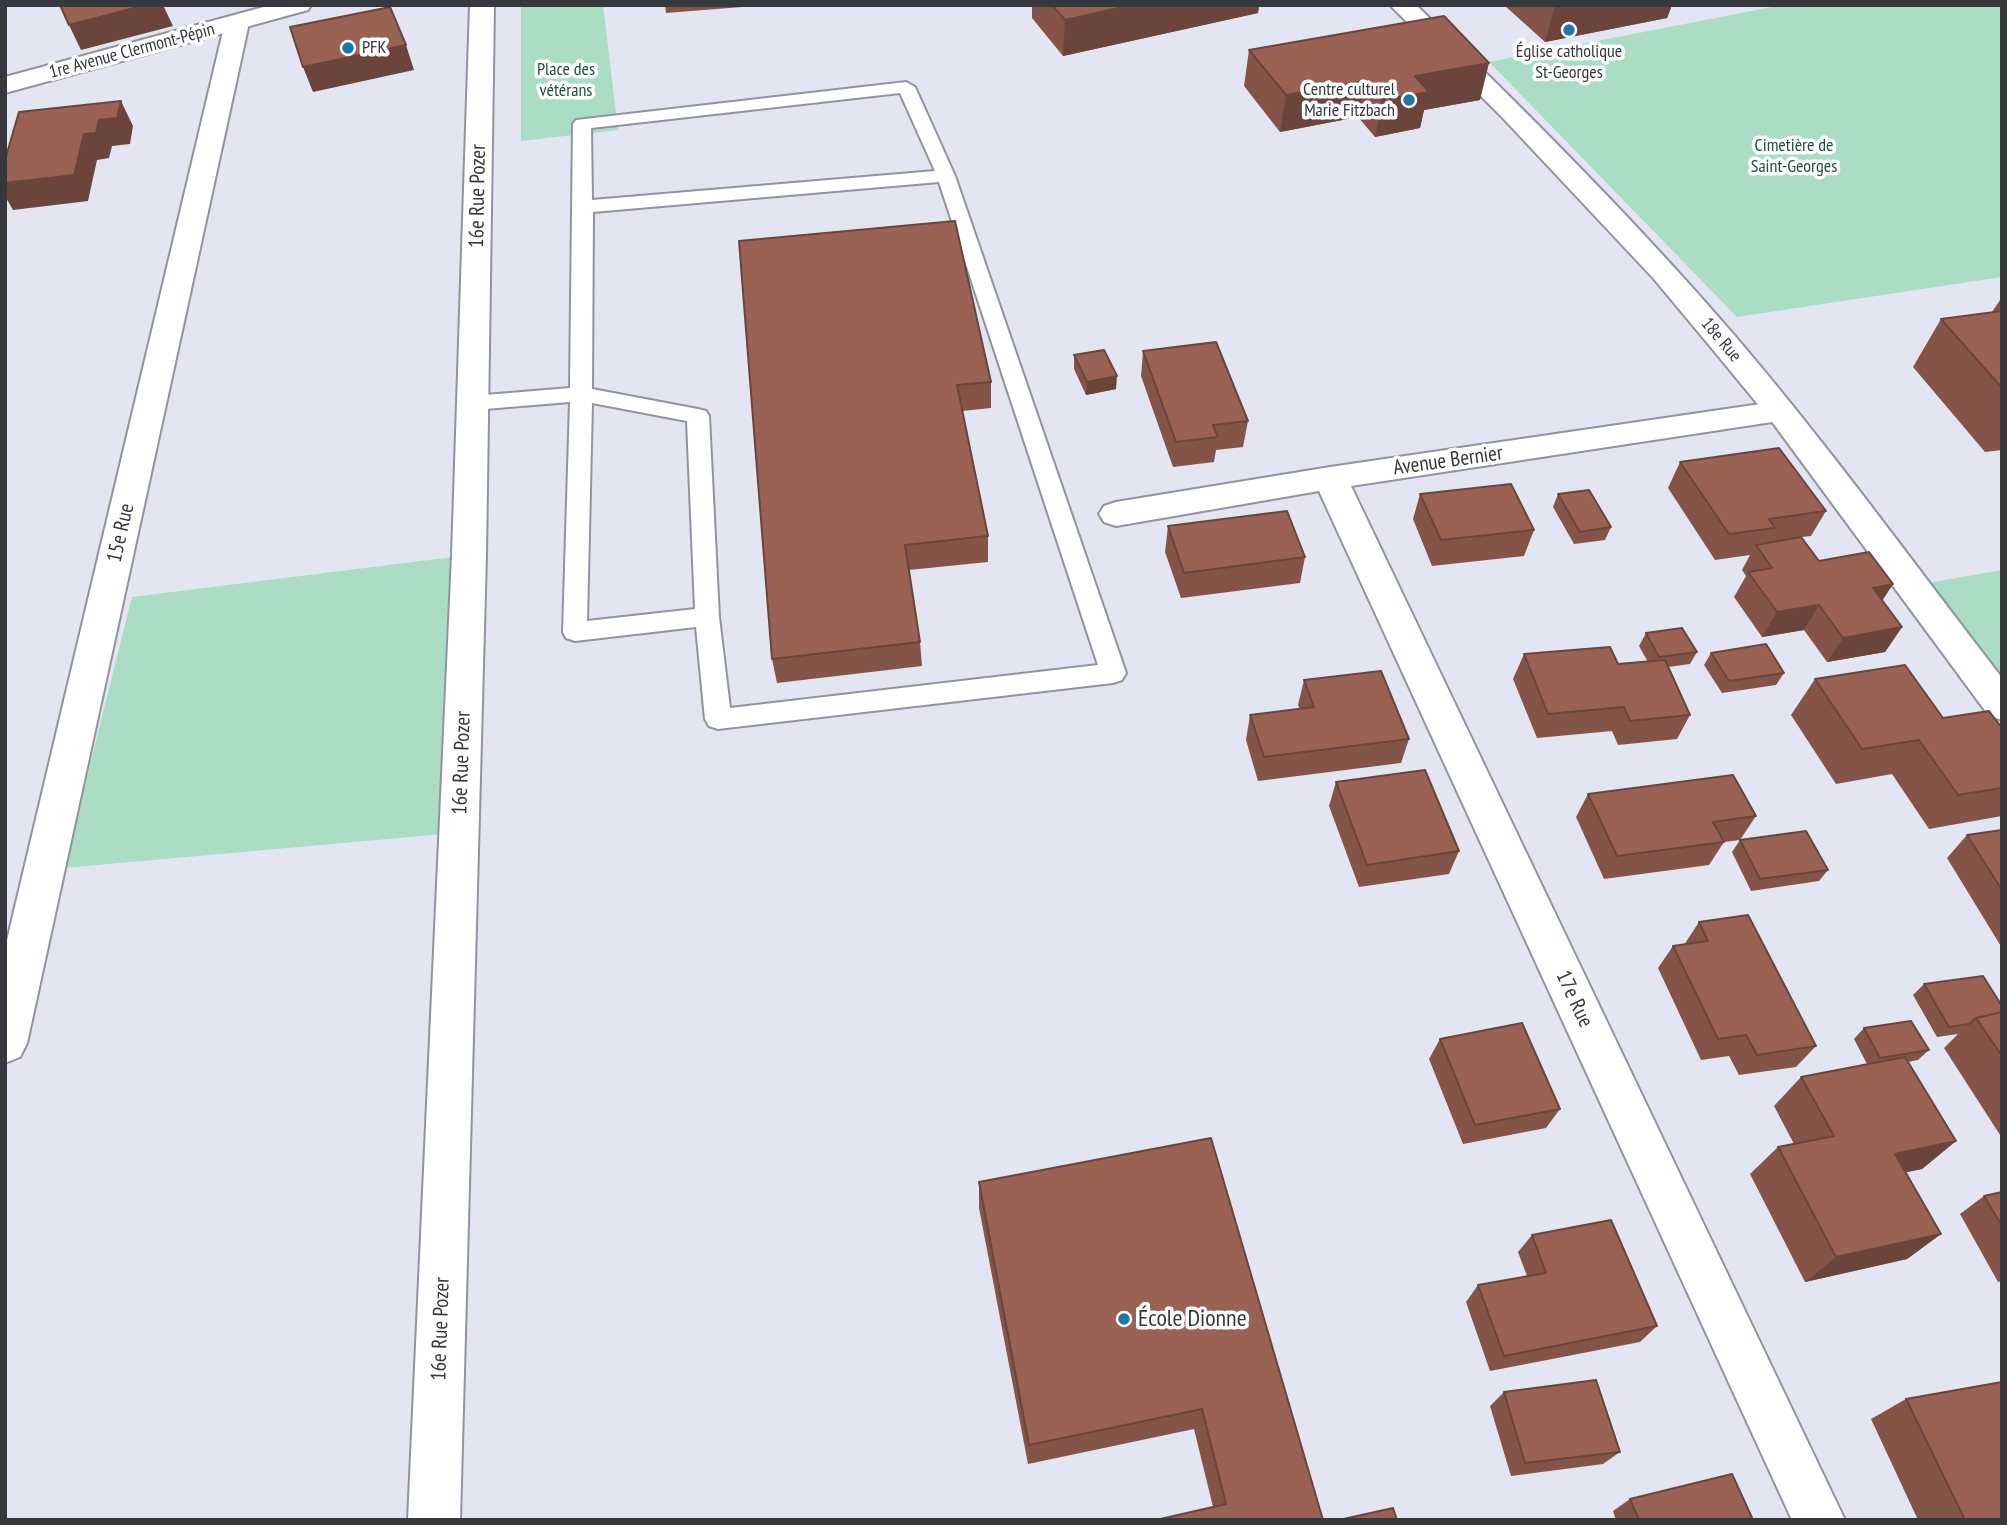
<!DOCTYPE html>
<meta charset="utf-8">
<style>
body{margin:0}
#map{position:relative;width:2007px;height:1525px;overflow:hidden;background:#e3e6f2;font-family:"PT Sans Narrow",sans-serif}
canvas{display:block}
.frame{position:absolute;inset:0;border:7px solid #37383d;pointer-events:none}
</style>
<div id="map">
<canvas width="2007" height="1525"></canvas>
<div class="frame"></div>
</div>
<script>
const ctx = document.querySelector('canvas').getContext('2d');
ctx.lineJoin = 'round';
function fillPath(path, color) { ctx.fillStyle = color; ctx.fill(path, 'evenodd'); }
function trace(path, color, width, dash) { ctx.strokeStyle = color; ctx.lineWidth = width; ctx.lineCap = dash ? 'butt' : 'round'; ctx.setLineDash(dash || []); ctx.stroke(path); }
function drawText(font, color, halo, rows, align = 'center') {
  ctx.font = font + ' "PT Sans Narrow",sans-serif'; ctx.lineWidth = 7; ctx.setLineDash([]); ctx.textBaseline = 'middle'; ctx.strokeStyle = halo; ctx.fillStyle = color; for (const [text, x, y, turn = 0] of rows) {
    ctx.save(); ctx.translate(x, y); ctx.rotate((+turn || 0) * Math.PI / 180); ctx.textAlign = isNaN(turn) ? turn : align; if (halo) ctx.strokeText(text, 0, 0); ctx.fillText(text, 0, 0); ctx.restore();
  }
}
fillPath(new Path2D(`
 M521 5H603L618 130 521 141Z
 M1782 5H2002V277L1737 317 1489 62Z
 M469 555 466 832 64 868 132 597Z
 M2002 570V680L1927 583Z`), '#abddc5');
const lane = new Path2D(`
 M906 82 915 87 955 176 1126 673 1122 680 1113 683 718 729 709 726 705 719 696 627 575 641 566 638 563 632 570 402 473 410 465 408 462 403 465 398 473 396 570 388 573 124 576 120ZM900 93 935 171 592 200 591 128ZM939 182 1098 665 730 708 719 617 709 416 706 411 698 409 592 389 593 212ZM592 403 687 421 695 609 587 621Z`);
const street = new Path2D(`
 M237 16 246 18 249 23 27 1043 20 1057 5 1063V949L225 23 228 18Z
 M1781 401 1792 405 1797 412 1792 419 1351 486 1845 1520H1792L1319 491 1116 526 1104 522 1099 514 1104 506 1116 502 1330 467Z`);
const secondary = new Path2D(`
 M271 5H311L308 10 5 93V77Z
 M470 5H494L486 555 460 1520H408L452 555Z
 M1390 5H1416C1527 112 1635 220 1735 336 1829 446 1914 564 2002 678V720L1989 716 1770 419 1714 351 1654 279 1501 116Z`);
trace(lane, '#91949f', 4);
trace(street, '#91949f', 4);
trace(secondary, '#91949f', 4);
fillPath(lane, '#fff');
fillPath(street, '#fff');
fillPath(secondary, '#fff');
fillPath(new Path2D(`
 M665 5H767L666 13Z
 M1032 5H1259L1258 13 1063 56 1032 18Z
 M1504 5H1672L1667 18 1545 42Z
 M1249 50 1480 100 1424 110 1420 128 1375 137 1358 117 1280 132 1244 86Z
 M739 241 991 382V408L962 411 988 536V562L909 570 920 642 922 666 777 683 772 659Z
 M2002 297V450L1985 452 1913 367 1941 319 1992 312Z
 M1143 351 1248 421 1243 447 1216 450 1214 462 1173 467 1141 376Z
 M1074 355 1116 389 1086 395 1074 369Z
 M1680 462 1826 511 1811 536 1802 537 1819 561 1893 584 1882 600 1902 627 1885 652 1827 662 1804 630 1762 637 1734 597 1746 576 1742 570 1750 555 1715 560 1668 488Z
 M1420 494 1534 530 1524 556 1432 566 1413 519Z
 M1558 494 1611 527 1605 540 1574 544 1553 507Z
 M1168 526 1305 557 1300 583 1181 598 1165 552Z
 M1646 633 1697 652 1690 664 1668 667 1690 715 1677 739 1618 745 1612 731 1537 738 1513 679 1524 654 1618 664 1648 662 1639 646Z
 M1711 653 1784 673 1776 685 1722 693 1704 665Z
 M1815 679 1943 718 2002 728V816L1929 829 1892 774 1836 784 1791 715Z
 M1304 680 1409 739 1401 763 1258 781 1246 740 1250 715 1300 709 1298 705Z
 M1336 782 1459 851 1449 874 1359 887 1329 806Z
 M1588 794 1756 816 1740 840 1724 842 1709 865 1604 879 1576 817Z
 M2002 830V948L1947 858 1967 835Z
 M1740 840 1828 870 1819 881 1751 891 1732 852Z
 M1699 922 1816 1046 1796 1067 1739 1075 1729 1056 1701 1060 1658 968 1673 946 1684 945Z
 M1924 984 2002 1006V1138L1944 1048 1958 1034 1937 1037 1913 995Z
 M1864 1028 1929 1050 1918 1060 1908 1062 1956 1141 1922 1169 1906 1172 1941 1234 1907 1259 1805 1282 1750 1174 1778 1147 1794 1144 1774 1106 1801 1077 1867 1064 1854 1039Z
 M1440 1039 1560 1109 1546 1128 1463 1144 1429 1059Z
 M979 1182 1323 1520 1213 1507 1194 1429 1028 1464 979 1208Z
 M2002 1192V1281L1998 1282 1960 1214 1984 1196Z
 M1532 1235 1657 1326 1640 1342 1490 1371 1466 1302 1478 1285 1527 1276 1518 1252Z
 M1504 1392 1620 1452 1603 1464 1511 1476 1490 1406Z
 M1906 1399 2002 1520H1918L1871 1419Z
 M1630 1499 1753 1520H1616L1613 1511Z`), '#845448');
fillPath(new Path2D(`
 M146 5H163L173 26 81 50 69 25Z
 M1132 5H1259L1258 13 1063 56 1065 20Z
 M1555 5H1672L1667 18 1545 42Z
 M406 45 414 70 313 92 303 67Z
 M1489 63 1480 100 1424 110 1420 128 1375 137 1382 100 1415 76Z
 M1366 81 1358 117 1280 132 1286 95Z
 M121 101 133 126 130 144 112 146 109 158 97 160 88 201 13 210 5 196V183L84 134Z
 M1117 376 1116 389 1086 395 1087 382Z
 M1893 584 1877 609 1873 588Z
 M1819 605 1804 630 1762 637 1777 612Z
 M1902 627 1885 652 1827 662 1843 638Z
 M1956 1141 1922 1169 1864 1181 1895 1154Z
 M1941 1234 1907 1259 1805 1282 1836 1257Z`), '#6b453b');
const building = new Path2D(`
 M60 5H146L69 25Z
 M1052 5H1132L1065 20Z
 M390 7 406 45 303 67 290 27Z
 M1444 16 1489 63 1415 76 1429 92 1382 100 1366 81 1286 95 1249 50Z
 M121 101 117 118 99 120 96 133 84 134 74 175 5 183V160L19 112Z
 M955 221 991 382 957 385 988 536 905 545 920 642 772 659 739 241Z
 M2002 311V388L1941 319Z
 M1216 342 1248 421 1213 425 1218 437 1176 442 1143 351Z
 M1104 350 1117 376 1087 382 1074 355Z
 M1779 448 1826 511 1769 519 1775 528 1729 534 1680 462Z
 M1511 484 1534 530 1441 540 1420 494Z
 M1589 490 1611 527 1580 532 1558 494Z
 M1287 511 1305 557 1184 573 1168 526Z
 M1801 537 1819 561 1869 552 1893 584 1873 588 1902 627 1843 638 1819 605 1777 612 1748 572 1772 568 1756 545Z
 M1682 628 1697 652 1659 657 1646 633Z
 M1766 644 1784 673 1729 681 1711 653Z
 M1610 647 1618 664 1665 660 1690 715 1630 721 1624 707 1548 714 1524 654Z
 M1905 665 1943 718 1989 711 2002 728V788L1958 795 1919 740 1862 749 1815 679Z
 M1381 671 1409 739 1264 757 1250 715 1314 707 1304 680Z
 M1425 770 1459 851 1367 865 1336 782Z
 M1733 775 1756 816 1713 822 1724 842 1617 856 1588 794Z
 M2002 830V890L1967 835Z
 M1806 831 1828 870 1760 879 1740 840Z
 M1748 915 1816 1046 1757 1055 1746 1035 1718 1039 1673 946 1708 941 1699 922Z
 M1983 976 2002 1006V1012L1976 1018 1969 1024 1949 1027 1924 984Z
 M2002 1012V1056L1976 1018Z
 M1911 1021 1929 1050 1880 1058 1864 1028Z
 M1522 1023 1560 1109 1475 1125 1440 1039Z
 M1905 1057 1956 1141 1895 1154 1941 1234 1836 1257 1778 1147 1834 1136 1801 1077Z
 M1211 1138 1323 1520H1156L1226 1504 1202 1409 1029 1445 979 1182Z
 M2002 1192V1226L1984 1196Z
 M1611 1220 1657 1326 1504 1356 1478 1285 1546 1273 1532 1235Z
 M1596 1380 1620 1452 1525 1463 1504 1392Z
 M2002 1382V1520H1965L1906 1399Z
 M1732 1474 1753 1520H1639L1630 1499Z
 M1393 1508 1397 1520H1339Z`);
fillPath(building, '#996254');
trace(building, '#6b453b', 2);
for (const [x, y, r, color] of [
 [1569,30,7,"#1f77a6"],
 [348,48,7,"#1f77a6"],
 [1409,100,7,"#1f77a6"],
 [1124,1319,7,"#1f77a6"]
]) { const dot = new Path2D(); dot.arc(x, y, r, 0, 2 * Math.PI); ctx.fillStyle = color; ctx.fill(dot); trace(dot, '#fff', 2.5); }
drawText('18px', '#37383d', '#fff', [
 ["PFK",362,48],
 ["Église catholique",1569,52,"center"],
 ["St-Georges",1569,73,"center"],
 ["Centre culturel",1395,90,"right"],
 ["Marie Fitzbach",1395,111,"right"]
], 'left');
drawText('18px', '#37383d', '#fff', [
 ["1re Avenue Clermont-Pépin",132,51,-15],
 ["18e Rue",1721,340,50]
]);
drawText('18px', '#1e4f3b', '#fff', [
 ["Place des",566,70],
 ["vétérans",566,91],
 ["Cimetière de",1794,146],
 ["Saint-Georges",1794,167]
]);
drawText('21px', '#37383d', '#fff', [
 ["16e Rue Pozer",478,196,-89],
 ["Avenue Bernier",1448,461,-8],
 ["15e Rue",121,533,-77],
 ["16e Rue Pozer",462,763,-88],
 ["17e Rue",1574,999,65],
 ["16e Rue Pozer",441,1329,-88]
]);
drawText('24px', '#37383d', '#fff', [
 ["École Dionne",1138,1319]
], 'left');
</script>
